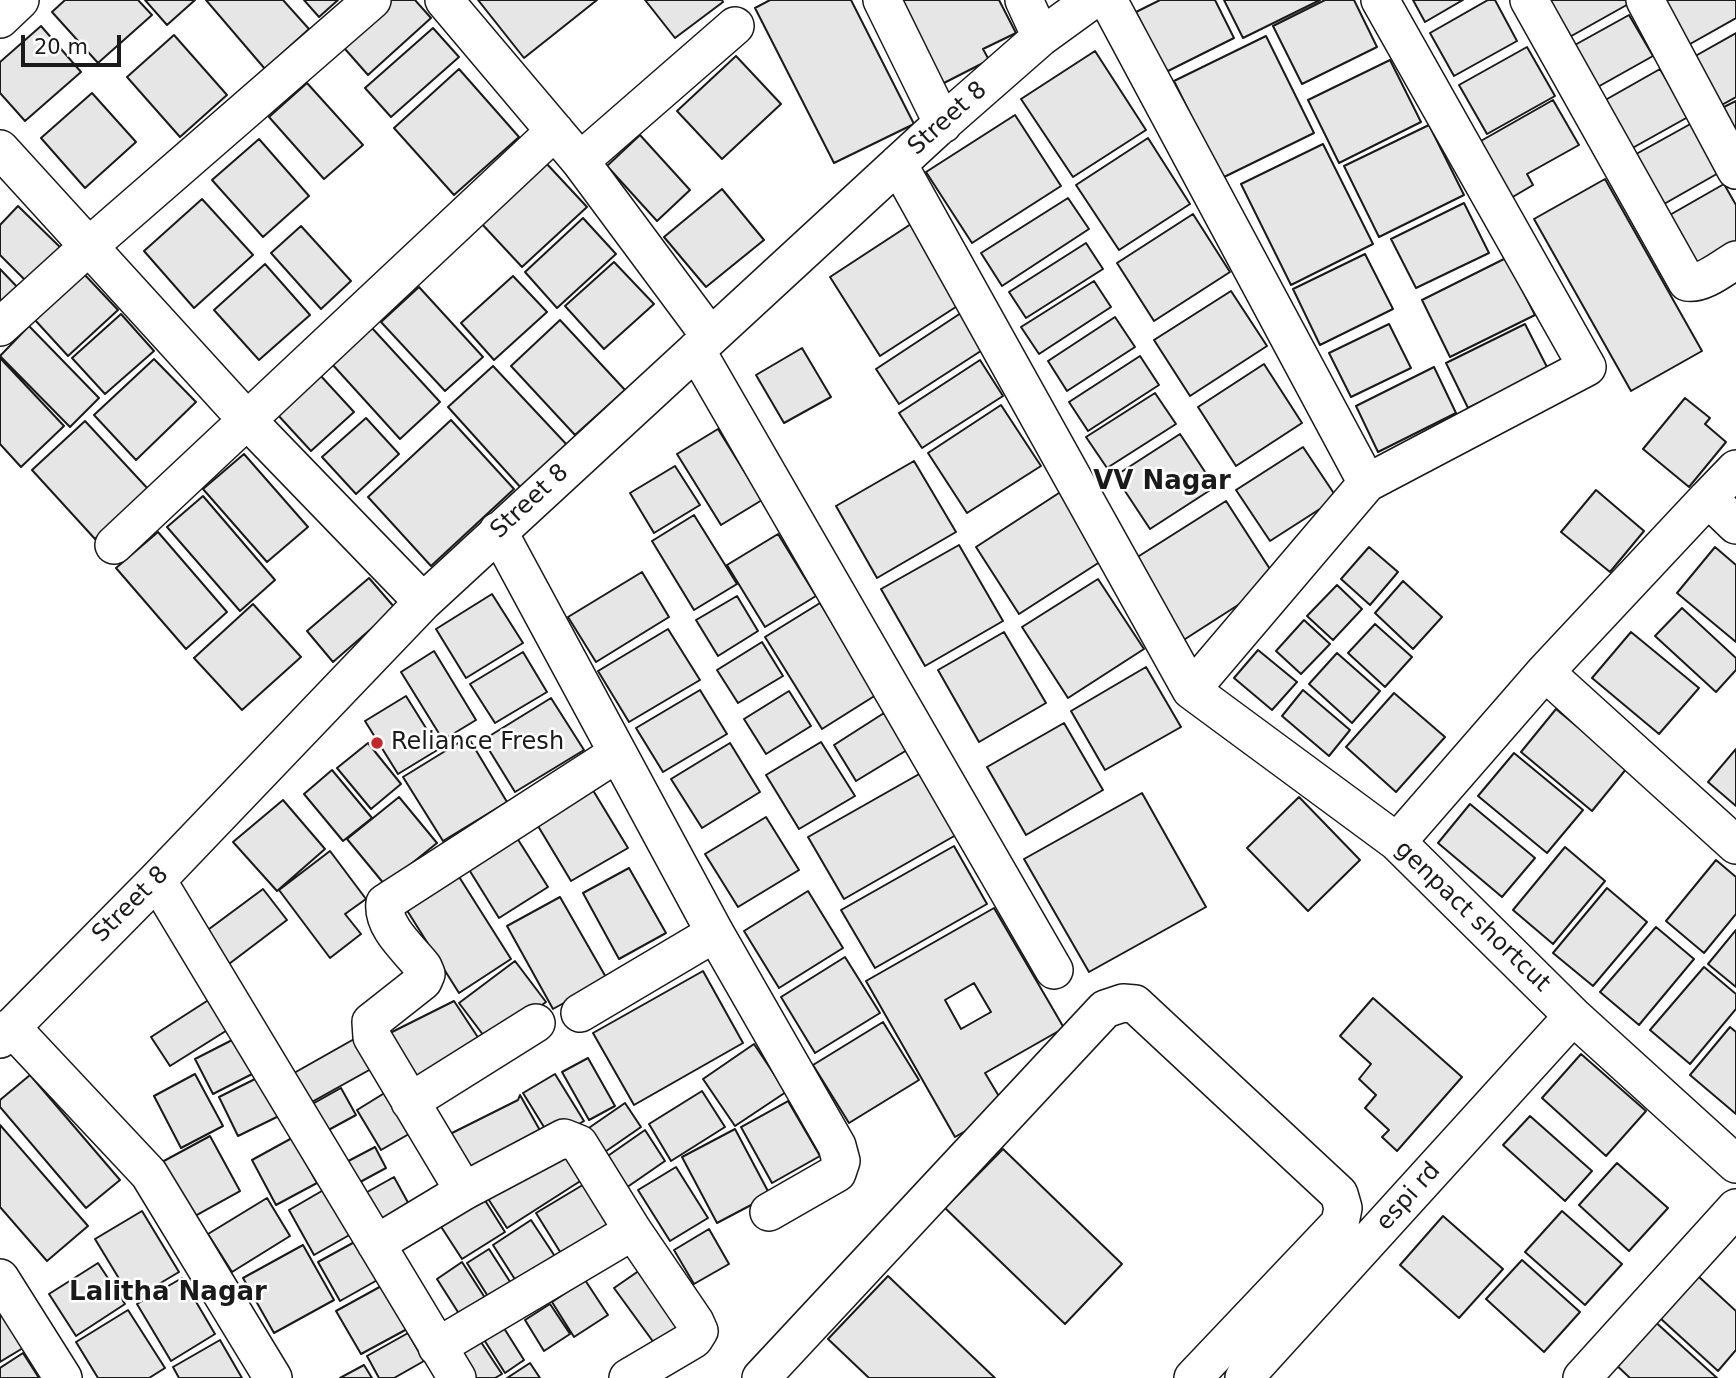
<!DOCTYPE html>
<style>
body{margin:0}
#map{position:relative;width:1736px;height:1378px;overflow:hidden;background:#fff;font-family:"DejaVu Sans",sans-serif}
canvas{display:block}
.scale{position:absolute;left:21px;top:35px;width:100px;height:32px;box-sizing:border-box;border:4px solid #1a1a1a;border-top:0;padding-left:9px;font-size:21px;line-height:24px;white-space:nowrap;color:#1a1a1a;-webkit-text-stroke:5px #fff;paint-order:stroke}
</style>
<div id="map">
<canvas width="1736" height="1378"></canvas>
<div class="scale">20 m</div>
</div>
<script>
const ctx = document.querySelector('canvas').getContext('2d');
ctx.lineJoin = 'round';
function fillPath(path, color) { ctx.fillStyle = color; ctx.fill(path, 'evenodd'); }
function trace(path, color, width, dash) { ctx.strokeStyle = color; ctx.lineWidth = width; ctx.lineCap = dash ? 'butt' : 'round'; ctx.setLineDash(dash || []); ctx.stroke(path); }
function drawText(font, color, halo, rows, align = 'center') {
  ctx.font = font + ' "DejaVu Sans",sans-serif'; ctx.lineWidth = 5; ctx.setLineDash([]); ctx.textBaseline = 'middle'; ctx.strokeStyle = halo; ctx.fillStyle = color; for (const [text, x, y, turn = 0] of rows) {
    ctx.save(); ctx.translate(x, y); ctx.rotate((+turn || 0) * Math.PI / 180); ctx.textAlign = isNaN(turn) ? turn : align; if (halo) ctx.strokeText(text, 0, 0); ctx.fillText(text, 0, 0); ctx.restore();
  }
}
const building = new Path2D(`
 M65 0H138L152 15 98 63 52 12Z
 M145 0H195L167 25Z
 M206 0H283L309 29 265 69Z
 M304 0H338L319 17Z
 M384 0H415L431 18 368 75 338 41Z
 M478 0H597L524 58Z
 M645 0H722L723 2 675 38Z
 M770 0H851L914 124 834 163 755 8Z
 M900 0H999L1016 33 983 49 989 60 942 84Z
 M1160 0H1215L1234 38 1166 72 1136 12Z
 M1224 0H1320L1243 38Z
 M1325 0H1354L1377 47 1302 84 1273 26Z
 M1413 0H1463L1425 22Z
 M1488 0H1495L1517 41 1454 76 1430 33Z
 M1543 0H1630L1632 2 1566 39Z
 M1656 0H1736V18L1683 48Z
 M1629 15 1653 56 1587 93 1564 51Z
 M41 26 81 72 25 121 0 93V62Z
 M433 28 459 57 391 117 365 88Z
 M1736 33V97L1718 107 1690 59Z
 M174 35 227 95 180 137 127 77Z
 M1266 36 1314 133 1222 178 1174 81Z
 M1527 47 1555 96 1487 134 1459 85Z
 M1095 51 1146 130 1073 177 1021 99Z
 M736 56 781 104 722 159 677 111Z
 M1390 60 1421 122 1339 163 1308 100Z
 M459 69 519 137 454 195 394 128Z
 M1660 69 1688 117 1620 155 1593 107Z
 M307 83 363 145 324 179 269 117Z
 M92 93 136 142 85 188 41 138Z
 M1553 100 1579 145 1527 174 1533 185 1511 198 1479 142Z
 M1736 101V137L1720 109Z
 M1015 115 1061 186 972 243 926 172Z
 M1694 122 1722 171 1657 208 1629 158Z
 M1429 125 1464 195 1379 237 1344 166Z
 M640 135 690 190 657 221 607 166Z
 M1148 138 1190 204 1119 250 1076 185Z
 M259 139 309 196 263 237 212 180Z
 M1323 144 1373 244 1291 285 1241 184Z
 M546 163 587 207 522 267 481 223Z
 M1605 179 1702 351 1631 391 1534 219Z
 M1724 184 1736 205V243L1689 270 1661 220Z
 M722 189 764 240 706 287 664 237Z
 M1068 198 1089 229 1002 286 981 253Z
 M202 199 253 255 194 308 144 251Z
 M1464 203 1489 253 1416 288 1391 239Z
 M18 206 64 251 30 285 0 255V225Z
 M1193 214 1230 272 1154 321 1117 263Z
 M583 218 616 254 557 308 525 272Z
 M911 224 962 303 880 356 830 277Z
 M301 226 351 281 321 309 271 253Z
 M1086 243 1103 269 1026 318 1009 292Z
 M1365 254 1393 309 1320 345 1293 289Z
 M1506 258 1535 315 1450 357 1422 300Z
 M614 262 654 304 604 349 565 306Z
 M265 264 310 315 259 360 214 310Z
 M0 269 20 290 0 310Z
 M84 274 118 310 68 356 35 320Z
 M513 276 547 312 494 360 461 323Z
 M1094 281 1111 307 1039 354 1021 327Z
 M419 287 483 357 445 391 381 322Z
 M1231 291 1267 346 1190 396 1154 340Z
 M964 311 987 347 899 404 876 369Z
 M121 314 154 351 105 394 72 358Z
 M1115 317 1135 347 1067 391 1048 361Z
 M560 320 625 390 575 435 511 366Z
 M1389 324 1411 368 1351 397 1329 353Z
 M1525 324 1548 369 1468 408 1446 363Z
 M29 326 99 398 70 427 0 356Z
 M372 328 440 402 400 439 332 364Z
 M802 348 831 397 784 423 756 375Z
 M1140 356 1159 385 1088 431 1069 402Z
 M0 358 64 426 21 467 0 444Z
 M154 359 196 402 136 460 94 415Z
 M980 360 1003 396 922 448 899 413Z
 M1264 364 1302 423 1236 466 1198 407Z
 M493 366 568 446 522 489 448 407Z
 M1434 367 1456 413 1378 452 1356 406Z
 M320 375 354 412 311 451 277 414Z
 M1155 393 1176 424 1107 468 1086 437Z
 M1685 398 1710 418 1705 424 1726 442 1689 487 1643 449Z
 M1001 405 1041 466 967 513 928 453Z
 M366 418 399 454 356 494 322 457Z
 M451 420 514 489 431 566 368 497Z
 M85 421 149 490 95 539 32 470Z
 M718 429 762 500 721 525 677 454Z
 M1180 434 1215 487 1150 529 1115 476Z
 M1303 447 1337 498 1270 541 1236 490Z
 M244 454 308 527 267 562 203 489Z
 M914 461 956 532 877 578 836 506Z
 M675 466 700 505 654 533 630 493Z
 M1596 490 1644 531 1610 572 1561 532Z
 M1062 491 1106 558 1019 614 976 547Z
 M203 496 275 580 240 611 167 527Z
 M1226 501 1277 580 1179 643 1128 563Z
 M694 515 737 584 694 610 652 541Z
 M158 532 227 612 186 649 116 568Z
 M778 534 816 596 765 627 727 565Z
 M959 545 1003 621 925 666 881 589Z
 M1369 547 1398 572 1370 605 1341 579Z
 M1715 547 1736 565V642L1677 593Z
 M642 572 669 617 596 662 568 617Z
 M369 578 395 608 333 662 307 631Z
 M1098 579 1144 649 1068 698 1022 627Z
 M1403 581 1442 617 1413 649 1375 613Z
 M1337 585 1362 609 1333 640 1307 616Z
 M492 594 523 643 466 678 436 629Z
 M737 596 758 631 718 656 696 620Z
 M820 603 876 695 822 729 765 637Z
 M253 604 301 657 242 710 194 658Z
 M1682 608 1736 658V670L1716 692 1655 636Z
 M1304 620 1330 644 1301 674 1276 651Z
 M1375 624 1412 657 1385 687 1348 653Z
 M668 629 700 680 629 722 598 671Z
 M1004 632 1046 703 979 742 938 670Z
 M1631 632 1699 688 1659 734 1592 678Z
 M762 642 783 676 738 703 717 670Z
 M1258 650 1297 682 1272 710 1234 678Z
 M434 651 476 720 443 740 401 672Z
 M523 652 547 692 495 723 470 684Z
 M1337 653 1380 691 1352 723 1309 684Z
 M1146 667 1181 727 1105 770 1071 711Z
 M700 690 727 734 663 772 636 728Z
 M1303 690 1350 730 1329 756 1282 716Z
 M789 691 811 726 766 754 744 719Z
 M1394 693 1445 737 1396 792 1346 747Z
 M406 696 439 749 398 774 365 721Z
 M551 698 584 750 515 792 483 740Z
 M1556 709 1627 768 1592 811 1521 752Z
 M884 713 907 750 856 781 834 745Z
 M1064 723 1103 790 1026 835 987 767Z
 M468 737 507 802 443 841 403 777Z
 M821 742 855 796 799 829 766 775Z
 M368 743 401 784 371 809 337 768Z
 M730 743 760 792 702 828 671 779Z
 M1736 749V806L1708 782Z
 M1514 753 1583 810 1547 853 1478 796Z
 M332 770 372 818 343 841 304 794Z
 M921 773 956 835 844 899 808 837Z
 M591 787 628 848 571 881 535 821Z
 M1142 793 1206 907 1089 972 1024 859Z
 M399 797 437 843 385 885 347 839Z
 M1299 797 1360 860 1308 911 1247 848Z
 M283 800 325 849 277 891 233 842Z
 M1470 804 1535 858 1502 897 1438 843Z
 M766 817 799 870 738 907 705 854Z
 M517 838 548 887 499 918 468 868Z
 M954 846 987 904 875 968 841 910Z
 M1565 847 1605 881 1553 944 1513 910Z
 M330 851 366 899 345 914 361 934 330 958 279 890Z
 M1716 860 1736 877V914L1704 953 1666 921Z
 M629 868 666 933 619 959 583 893Z
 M456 872 511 959 459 993 403 904Z
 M1607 888 1647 922 1593 986 1553 953Z
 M263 889 287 920 225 967 201 935Z
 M808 891 843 948 779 988 744 931Z
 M560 897 607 979 553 1009 507 926Z
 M994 908 1064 1028 985 1073 1006 1108 955 1137 866 981ZM974 983 991 1012 961 1029 945 1000Z
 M1656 927 1694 959 1639 1025 1600 992Z
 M1736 930V987L1708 964Z
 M845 957 880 1013 815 1053 781 997Z
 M515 961 546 1002 490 1044 459 1003Z
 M1704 967 1736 994V1009L1690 1064 1650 1030Z
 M703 971 743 1043 634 1105 593 1033Z
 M1373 998 1462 1077 1397 1151 1382 1137 1389 1130 1365 1108 1376 1095 1359 1079 1371 1064 1340 1036Z
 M210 999 229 1029 170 1066 151 1037Z
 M454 1001 483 1045 414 1090 386 1046 392 1032Z
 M883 1022 919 1080 849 1123 813 1065Z
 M1730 1027 1736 1032V1114L1690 1075Z
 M363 1034 380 1064 310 1103 294 1073Z
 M240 1036 258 1071 213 1094 195 1059Z
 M754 1044 786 1092 735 1126 703 1079Z
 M1581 1054 1646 1111 1606 1156 1542 1098Z
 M588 1058 615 1106 589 1120 562 1072Z
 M195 1074 223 1126 181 1148 154 1096Z
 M555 1074 584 1121 552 1140 523 1093Z
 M30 1075 120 1180 86 1208 0 1107V1100Z
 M263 1075 283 1114 238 1136 219 1097Z
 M341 1088 356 1115 323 1133 307 1107Z
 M391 1089 416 1130 381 1150 357 1110Z
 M702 1091 725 1127 671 1161 649 1124Z
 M520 1095 546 1141 474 1181 448 1135 518 1100Z
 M788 1101 820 1156 772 1183 741 1127Z
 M625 1103 641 1127 599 1156 583 1132Z
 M1530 1116 1592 1171 1565 1201 1503 1145Z
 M0 1125 88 1226 47 1261 0 1207Z
 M735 1129 770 1195 717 1223 682 1157Z
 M645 1130 665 1161 623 1190 602 1160Z
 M210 1136 240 1191 193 1217 162 1162Z
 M292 1138 317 1183 276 1205 252 1160Z
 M561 1146 582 1180 507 1228 485 1194Z
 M375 1147 386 1168 349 1188 337 1167Z
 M1003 1149 1122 1264 1065 1324 945 1208Z
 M1617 1163 1668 1208 1629 1251 1579 1205Z
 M676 1167 708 1218 670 1241 638 1190Z
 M394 1177 411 1208 377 1226 360 1196Z
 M586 1183 616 1234 567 1263 536 1213Z
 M327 1188 353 1233 314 1255 289 1210Z
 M481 1194 505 1232 462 1259 438 1222Z
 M267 1198 290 1236 232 1272 208 1234Z
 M142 1211 179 1272 132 1300 95 1239Z
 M1562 1211 1622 1264 1585 1305 1525 1252Z
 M1443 1216 1503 1269 1459 1318 1400 1265Z
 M531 1220 562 1267 523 1292 493 1245Z
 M709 1229 729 1264 694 1284 674 1250Z
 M360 1239 381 1278 340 1301 318 1262Z
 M303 1245 334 1300 274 1333 243 1278Z
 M489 1249 516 1291 494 1306 467 1263Z
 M1522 1260 1580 1312 1544 1352 1486 1299Z
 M462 1262 489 1304 463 1320 437 1279Z
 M98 1263 125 1304 76 1336 49 1294Z
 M643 1268 686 1326 657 1347 614 1288Z
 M888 1276 995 1378H869L828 1339Z
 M1698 1276 1736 1311V1350L1718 1371 1660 1318Z
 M182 1278 215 1334 171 1361 137 1304Z
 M585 1280 608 1315 574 1337 552 1302Z
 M385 1284 409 1328 361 1354 336 1311Z
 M550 1304 570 1334 544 1351 525 1320Z
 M128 1310 165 1368 149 1378H98L76 1342Z
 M0 1312 23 1348 0 1362Z
 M1651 1318 1717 1378H1630L1612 1361Z
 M502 1325 524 1360 505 1373 483 1338Z
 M408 1333 424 1361 394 1378H379L367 1356Z
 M477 1336 502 1374 495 1378H468L452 1352Z
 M220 1340 242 1378H179L173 1367Z
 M23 1353 39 1378H0V1368Z
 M530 1363 540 1378H507Z
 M364 1365 372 1378H340Z`);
fillPath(building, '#e6e6e6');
trace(building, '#1a1a1a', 2);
const minor = new Path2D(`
 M444 0 580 161 710 336
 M882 0 943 124
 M1024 0 1041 37
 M1108 0 1367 483 1587 367 1380 0
 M1529 0 1687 282C1702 285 1723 268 1736 260
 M1645 0 1736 170
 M0 19 20 0
 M0 149 248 421 423 602
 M580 161 735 26
 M898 164 1191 690 1397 842 1573 1016 1736 1164
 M0 327 88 247 372 0
 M696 350 1054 970
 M1736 469 1708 498 1736 525
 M1708 498 1545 672 1736 845
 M498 531 715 933 837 1146 841 1161 837 1173 769 1212
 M114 545 555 131
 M1191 690 1367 483
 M1397 842 1545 672
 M157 880 457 1378
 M580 1013 715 933
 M11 1027 149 1174 273 1378
 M0 1039 157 880 423 602 936 129 1041 37 1092 0
 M410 1102 536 1023
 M464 1191 372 1037 371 1022 423 981 426 974 423 967C409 949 382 927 385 903L616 754
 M376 1244 464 1191 564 1138 579 1144 633 1231 695 1322 699 1331 694 1339 628 1378
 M0 1278 63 1378
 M437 1347 633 1231
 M761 1378 1105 1009 1123 1003 1135 1004 1339 1194 1343 1208 1340 1223 1193 1378
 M1244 1378 1573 1016
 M1582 1378 1736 1208`);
trace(minor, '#1a1a1a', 40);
trace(minor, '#fff', 37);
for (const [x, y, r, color] of [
 [377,743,7,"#c62828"]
]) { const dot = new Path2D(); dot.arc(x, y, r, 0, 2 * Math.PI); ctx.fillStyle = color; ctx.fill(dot); trace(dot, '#fff', 2.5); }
drawText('24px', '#1a1a1a', '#fff', [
 ["Street 8",948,119,-42],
 ["Street 8",530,502,-43],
 ["Street 8",131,905,-45],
 ["genpact shortcut",1472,917,44],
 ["espi rd",1409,1197,-48]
]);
drawText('24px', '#1a1a1a', '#fff', [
 ["Reliance Fresh",391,743]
], 'left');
drawText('bold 26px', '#1a1a1a', '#fff', [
 ["VV Nagar",1162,482],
 ["Lalitha Nagar",168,1293]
]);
</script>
